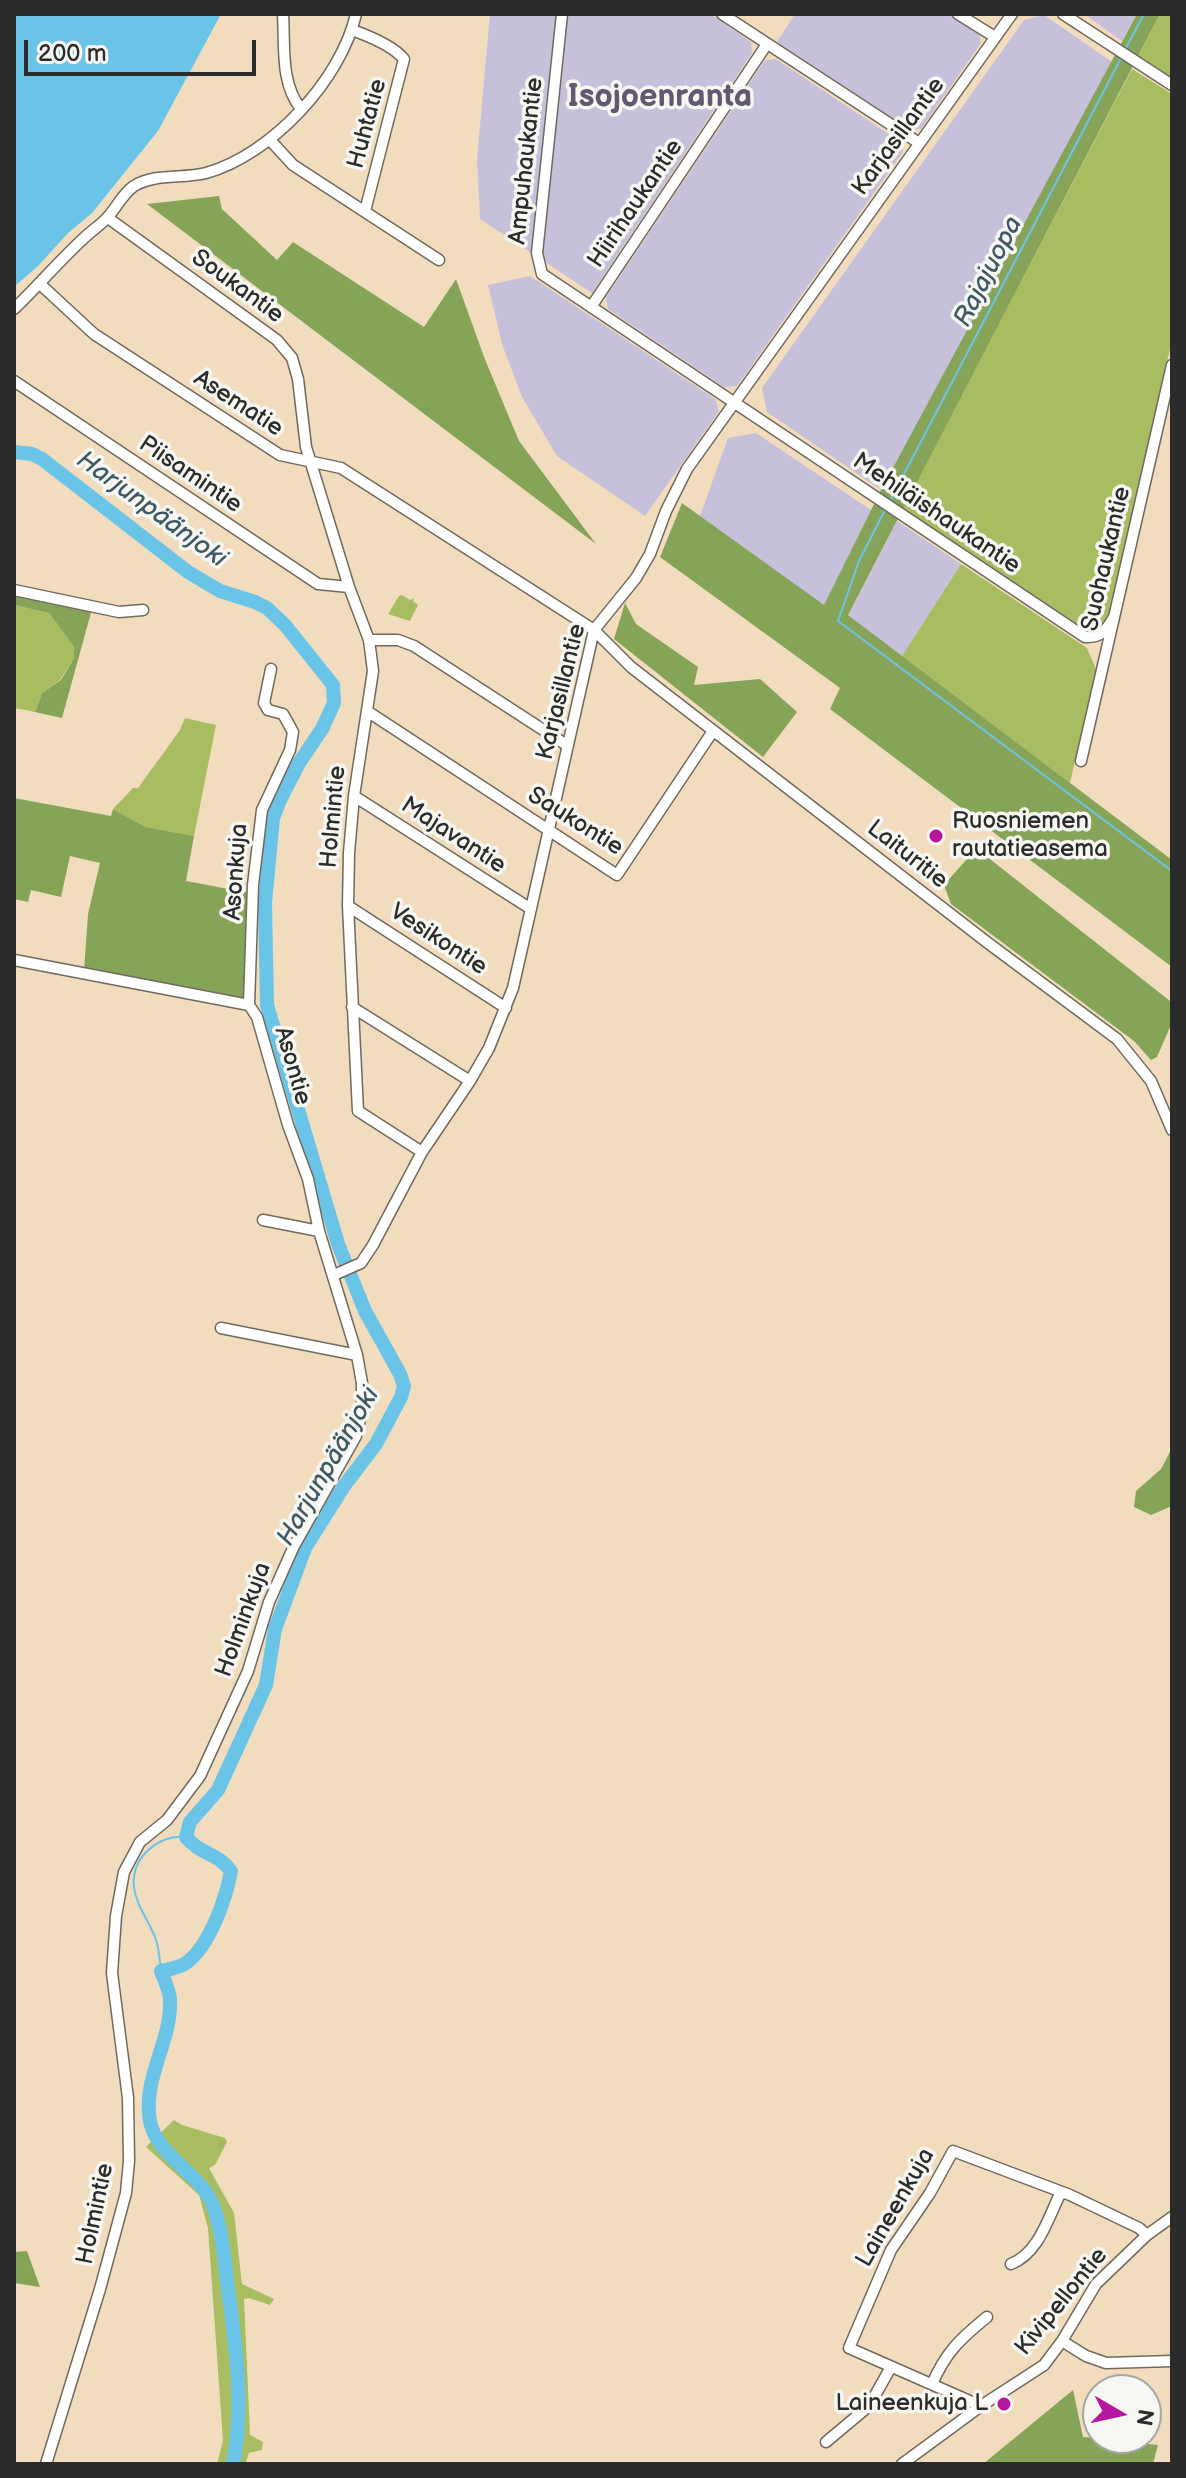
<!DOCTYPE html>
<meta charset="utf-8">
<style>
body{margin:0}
#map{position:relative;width:1186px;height:2478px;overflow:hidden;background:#f1dcbe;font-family:"Balsamiq Sans",sans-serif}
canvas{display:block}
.frame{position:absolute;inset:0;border:16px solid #2b2b2b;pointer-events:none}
.north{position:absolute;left:1082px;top:2374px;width:80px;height:80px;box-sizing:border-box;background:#f6f6f2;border:2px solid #a5a5a2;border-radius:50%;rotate:99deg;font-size:22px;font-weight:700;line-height:32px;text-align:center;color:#2b2b2b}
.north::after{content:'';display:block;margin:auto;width:28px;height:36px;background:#b5179e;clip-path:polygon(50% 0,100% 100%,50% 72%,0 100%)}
.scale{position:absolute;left:24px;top:40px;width:232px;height:36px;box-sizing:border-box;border:4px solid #2b2b2b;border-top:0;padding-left:10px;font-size:24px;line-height:28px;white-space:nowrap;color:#2b2b2b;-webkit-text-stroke:6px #f6f6f2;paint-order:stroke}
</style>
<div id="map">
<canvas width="1186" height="2478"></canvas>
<div class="frame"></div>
<div class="north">N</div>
<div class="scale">200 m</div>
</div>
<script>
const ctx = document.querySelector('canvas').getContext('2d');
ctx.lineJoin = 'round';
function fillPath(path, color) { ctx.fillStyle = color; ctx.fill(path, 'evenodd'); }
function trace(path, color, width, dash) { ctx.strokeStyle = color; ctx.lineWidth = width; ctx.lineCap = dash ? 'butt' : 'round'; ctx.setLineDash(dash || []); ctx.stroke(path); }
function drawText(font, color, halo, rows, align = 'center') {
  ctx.font = font + ' "Balsamiq Sans",sans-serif'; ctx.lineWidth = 7; ctx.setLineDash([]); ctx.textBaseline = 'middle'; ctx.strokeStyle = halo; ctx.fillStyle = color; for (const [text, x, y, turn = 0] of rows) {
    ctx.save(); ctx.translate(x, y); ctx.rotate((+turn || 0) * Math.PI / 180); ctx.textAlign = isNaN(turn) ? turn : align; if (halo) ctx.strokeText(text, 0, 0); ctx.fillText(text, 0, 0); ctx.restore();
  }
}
fillPath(new Path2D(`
 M490 14H710L751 42 752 53 592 293 480 219 477 160Z
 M795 14H948L979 34 981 43 921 129 911 130 777 42Z
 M1084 14H1137L1122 41Z
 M1044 15 1112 62 881 490 767 412 762 388 1024 20Z
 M776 59 902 143 903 152 737 386 724 387 608 309 606 297 765 60Z
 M530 276 715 399 719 411 645 516 557 456 522 397 502 344 488 285Z
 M756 433 871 510 824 606 700 516 728 438Z
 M897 521 961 564 902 656 848 615Z`), '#c6c0da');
fillPath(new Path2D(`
 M1160 14H1172V79L1138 57Z
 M1132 69 1172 94V340L1109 616 1098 629 1083 631 902 510Z
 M961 564 1087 648 1096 669 1070 783 902 656Z
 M402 595 410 600 414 598 413 601 418 605 410 621 388 614 399 596Z
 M14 605 49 613 74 647V658L60 680 42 693 35 712 14 708Z
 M185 718 216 725 194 836 146 827 113 809 133 788H138L180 730Z
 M174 2120 182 2125 225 2138 227 2142 215 2165 209 2168 234 2213 242 2284 274 2299 270 2305 249 2298 244 2299 250 2435 263 2442 262 2450 249 2453 245 2464H217L223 2441 208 2228 199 2195 146 2147Z`), '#a8bd62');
fillPath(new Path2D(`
 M1137 14H1160L848 615 1172 860V967L830 709 840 688 660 557 682 503 824 605 881 490Z
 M219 196 222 209 277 260 293 242 424 327 456 279 484 357 519 441 596 544 147 204Z
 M14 592 92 609 62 718 35 712 42 693 61 680 74 658V647L49 613 14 605Z
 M625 603 636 624 698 667 694 685 760 679 797 712 763 757 614 639Z
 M14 798 111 816 113 809 146 827 194 836 186 881 250 893 247 996 240 1001 84 971 88 914 100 863 70 856 61 897 31 890 28 902 14 899Z
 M973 852H981L1170 1001 1171 1025 1157 1057 1151 1060 1134 1041 951 904 944 885Z
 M1172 1448V1506L1151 1515 1134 1507 1136 1491 1161 1469Z
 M27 2251 40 2287 14 2283V2252Z
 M1073 2390 1083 2437 1158 2445 1153 2464H983Z`), '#86a458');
fillPath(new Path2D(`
 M14 14H221L158 131 92 213 68 233 39 265 14 287Z`), '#6ac4e8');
trace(new Path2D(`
 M1126 48 1144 14
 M890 501 1120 60
 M885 510 859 561 838 621 1172 871
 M161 1971C160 1961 159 1949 156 1940 150 1922 136 1906 134 1887 131 1857 158 1835 186 1837`), '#6ac4e8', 2);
trace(new Path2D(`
 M14 452 32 454 42 459 188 572 220 591 255 602 267 608 285 625 333 685 334 703 322 729 299 763 280 800 273 818 265 903 267 1005 338 1244 365 1311 400 1374 404 1386 401 1397 376 1444 344 1486 305 1548 275 1629 266 1685 218 1790 190 1822 186 1837C199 1854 218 1853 231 1871 226 1898 210 1946 186 1963 179 1968 170 1969 161 1971 164 1980 170 1991 170 2000 172 2041 142 2079 150 2121 156 2155 199 2173 212 2203 222 2228 224 2255 227 2281 235 2341 245 2405 233 2464`), '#6ac4e8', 14);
const minor = new Path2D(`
 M283 14C285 46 280 83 301 109
 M562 14 537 253 542 274 1085 637C1102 638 1106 630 1114 617
 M722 14 919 143
 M958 14 995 37
 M1063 14 1172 85
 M352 30C369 36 392 45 404 59L365 211
 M270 140 293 165 439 260
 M108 218 277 340 292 358 298 379 306 447 349 587 369 640 373 671 354 796 349 853 348 906 358 1111 422 1152
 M40 284 94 334 280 455 341 468 594 630 631 667 988 943 1117 1039 1151 1081 1172 1130
 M591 307 767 44
 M14 309C38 286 59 261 83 239 90 232 99 226 106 219 116 209 122 194 134 186 155 173 182 179 206 173 271 155 341 80 356 14
 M14 381 318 584 349 587
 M14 590 119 612 143 610
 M369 640H398L414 646 568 746
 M367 711 617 875 713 731
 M1081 761 1172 365
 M354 796 531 909
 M348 906 506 1008
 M14 960 249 1005 257 1017 288 1125 308 1179 319 1231 357 1355 362 1383V1411L356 1436 294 1546 269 1602 248 1671 200 1776 167 1820 140 1842 124 1872 116 1916 112 1973 128 2098 129 2161 126 2193 100 2289 46 2464
 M249 1005 253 885 262 810 290 750 293 732 283 714 268 710 264 703 271 669
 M352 1007 470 1081
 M263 1220 319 1231
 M334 1275 361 1263 373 1245 422 1152 470 1081 489 1048 513 988 594 630 636 578 650 554 666 511 687 469 1012 14
 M221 1328 357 1355
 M1011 2264C1039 2253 1048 2218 1061 2192
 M1062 2341 1086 2356 1106 2363 1172 2361
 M932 2384C946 2352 960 2339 987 2317
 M981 2406 849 2348 891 2250 930 2193 953 2151 1070 2195 1139 2228 1147 2235
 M826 2442 869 2406 891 2367
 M902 2464 981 2406 1044 2365 1062 2341 1096 2284 1147 2235 1172 2217`);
trace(minor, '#70695e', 13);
trace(minor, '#fff', 10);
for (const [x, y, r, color] of [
 [936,836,8,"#b5179e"],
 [1004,2404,8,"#b5179e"]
]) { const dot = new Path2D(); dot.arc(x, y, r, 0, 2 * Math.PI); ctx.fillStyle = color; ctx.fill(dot); trace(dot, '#f6f6f2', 3); }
drawText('24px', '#2b2b2b', '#f6f6f2', [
 ["Huhtatie",368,124,-75],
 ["Karjasillantie",899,137,-54],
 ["Ampuhaukantie",527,161,-84],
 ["Hiirihaukantie",636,204,-56],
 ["Soukantie",237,287,36],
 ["Asematie",238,404,33],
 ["Piisamintie",190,475,34],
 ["Mehiläishaukantie",936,514,34],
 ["Suohaukantie",1107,559,-77],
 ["Karjasillantie",562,692,-76],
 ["Holmintie",334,817,-85],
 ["Saukontie",575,822,32],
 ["Majavantie",453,836,33],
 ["Laituritie",907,855,38],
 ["Asonkuja",237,872,-86],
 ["Vesikontie",438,940,33],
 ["Asontie",292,1066,74],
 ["Holminkuja",244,1620,-70],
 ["Laineenkuja",896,2208,-60],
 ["Holmintie",96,2214,-78],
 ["Kivipellontie",1062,2302,-51]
]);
drawText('24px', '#2b2b2b', '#f6f6f2', [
 ["Ruosniemen",952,822],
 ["rautatieasema",952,850],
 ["Laineenkuja L",988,2404,"right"]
], 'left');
drawText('italic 26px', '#3e5964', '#f6f6f2', [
 ["Rajajuopa",989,272,-63],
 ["Harjunpäänjoki",151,510,36],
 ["Harjunpäänjoki",329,1467,-60]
]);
drawText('bold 32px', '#63586e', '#f6f6f2', [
 ["Isojoenranta",660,98]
]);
</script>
